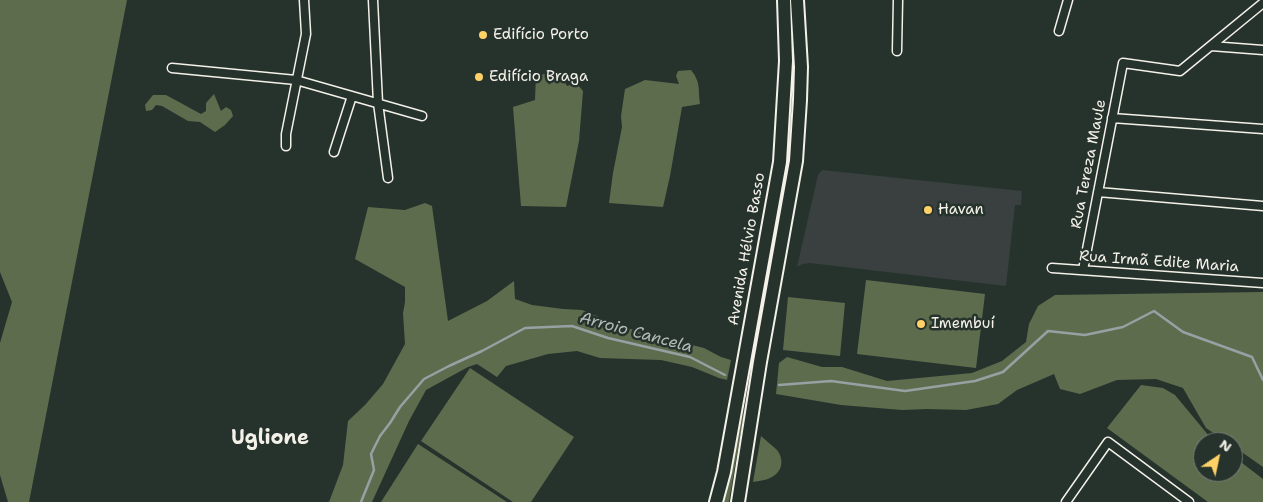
<!DOCTYPE html>
<meta charset="utf-8">
<style>
body{margin:0}
#map{position:relative;width:1263px;height:502px;overflow:hidden;background:#26332d;font-family:"Shantell Sans",sans-serif}
canvas{display:block}
.north{position:absolute;left:1193px;top:432px;width:50px;height:50px;box-sizing:border-box;background:#26332d;border:1px solid #787f78;border-radius:50%;rotate:34deg;font-size:14px;font-weight:700;line-height:20px;text-align:center;color:#f4f1e8}
.north::after{content:'';display:block;margin:auto;width:18px;height:22px;background:#ffd166;clip-path:polygon(50% 0,100% 100%,50% 72%,0 100%)}
</style>
<div id="map">
<canvas width="1263" height="502"></canvas>
<div class="north">N</div>
</div>
<script>
const ctx = document.querySelector('canvas').getContext('2d');
ctx.lineJoin = 'round';
function fillPath(path, color) { ctx.fillStyle = color; ctx.fill(path, 'evenodd'); }
function trace(path, color, width, dash) { ctx.strokeStyle = color; ctx.lineWidth = width; ctx.lineCap = dash ? 'butt' : 'round'; ctx.setLineDash(dash || []); ctx.stroke(path); }
function drawText(font, color, halo, rows, align = 'center') {
  ctx.font = font + ' "Shantell Sans",sans-serif'; ctx.lineWidth = 5; ctx.setLineDash([]); ctx.textBaseline = 'middle'; ctx.strokeStyle = halo; ctx.fillStyle = color; for (const [text, x, y, turn = 0] of rows) {
    ctx.save(); ctx.translate(x, y); ctx.rotate((+turn || 0) * Math.PI / 180); ctx.textAlign = isNaN(turn) ? turn : align; if (halo) ctx.strokeText(text, 0, 0); ctx.fillText(text, 0, 0); ctx.restore();
  }
}
fillPath(new Path2D(`
 M822 170 1022 191 1021 205H1015L1006 286 810 263 802 264 797 267 818 175Z`), '#39403f');
fillPath(new Path2D(`
 M0 0H127L29 502H8L0 475V343L12 302 0 272Z
 M789 0H791C797 67 791 134 782 200 769 301 745 401 729 502H724L728 480 744 410 774 247 783 182Z
 M691 70C701 82 698 90 700 104L682 107 670 176 663 207 609 203 613 173 622 127 621 116 625 89 645 80 679 84 676 76 678 71Z
 M559 72 567 86 576 83 583 91 579 141 566 207 521 206 513 107 535 100 536 75 546 74 549 85Z
 M214 94 221 111 226 107 231 110 233 116 225 125 215 132 200 122 188 121 162 106 156 105 152 110 146 111 145 105 153 95H166L201 114 206 111V103Z
 M425 203 432 206 448 321 487 301 514 281 515 299 532 305 563 309 582 310 609 321 636 331 704 348 721 357 731 360 727 380 719 378 692 367 661 360 600 358 577 351 548 354 506 366 497 377 477 364 468 367 426 390 409 421 372 502H329L343 465 348 421 365 405 383 384 405 344 403 313 405 302V287L355 259 368 207 405 210Z
 M866 280 985 294 976 368 857 354Z
 M1263 292V467L1233 446V442H1227L1206 428 1183 388 1156 379 1117 380 1080 394 1060 389 1054 374 1017 390 998 404 966 410 927 409 902 410 841 405 776 394 779 363 787 357 822 367H842L887 381 972 373 1002 361 1026 342 1029 324 1038 306 1055 295Z
 M788 297 845 303 840 356 783 350Z
 M470 368 574 437 531 502H513L421 441Z
 M1141 385 1163 388 1175 395 1214 442H1203V472H1233V456L1263 479V502H1208L1107 428Z
 M761 436C766 441 772 445 777 450 784 459 783 471 772 477 767 480 759 481 753 482Z
 M418 444 507 502H381Z`), '#5e6c4e');
trace(new Path2D(`
 M779 385 831 381 905 391 975 381 1003 372 1048 331 1085 335 1123 327 1154 311 1183 332 1252 357 1263 380
 M361 502 374 470 371 454 380 436 390 423 400 407 424 379 449 366 482 351 525 328 572 326 608 338 690 357 725 375`), '#95a1a2', 2.5);
const minor = new Path2D(`
 M373 0 378 103 388 178
 M1059 31 1068 0
 M1211 46 1263 50
 M897 51 898 0
 M172 68 296 80 422 116
 M1112 118 1263 129
 M286 146V134L306 34 304 0
 M334 152 352 96
 M1098 192 1263 206
 M1052 268 1263 283
 M1083 270 1123 63 1180 71 1263 3
 M1066 502 1108 442 1189 502`);
const primary = new Path2D(`
 M716 502 724 472 780 162 786 61 784 0
 M738 502 760 362 796 161 800 100 801 67 797 0`);
trace(minor, '#f4f1e8', 11);
trace(primary, '#f4f1e8', 16);
trace(minor, '#26332d', 8);
trace(primary, '#26332d', 12);
for (const [x, y, r, color] of [
 [483,35,5,"#ffd166"],
 [479,77,5,"#ffd166"],
 [928,210,5,"#ffd166"],
 [921,324,5,"#ffd166"]
]) { const dot = new Path2D(); dot.arc(x, y, r, 0, 2 * Math.PI); ctx.fillStyle = color; ctx.fill(dot); trace(dot, '#26332d', 2); }
drawText('15px', '#f4f1e8', '#26332d', [
 ["Edifício Porto",493,35],
 ["Edifício Braga",489,77],
 ["Havan",938,210],
 ["Imembuí",931,324]
], 'left');
drawText('15px', '#f4f1e8', '#26332d', [
 ["Rua Tereza Maule",1089,164,-79],
 ["Avenida Hélvio Basso",747,249,-80],
 ["Rua Irmã Edite Maria",1159,262,4]
]);
drawText('italic 16px', '#b4bbb9', '#26332d', [
 ["Arroio Cancela",636,333,15]
]);
drawText('bold 20px', '#f4f1e8', '#26332d', [
 ["Uglione",270,439]
]);
</script>
